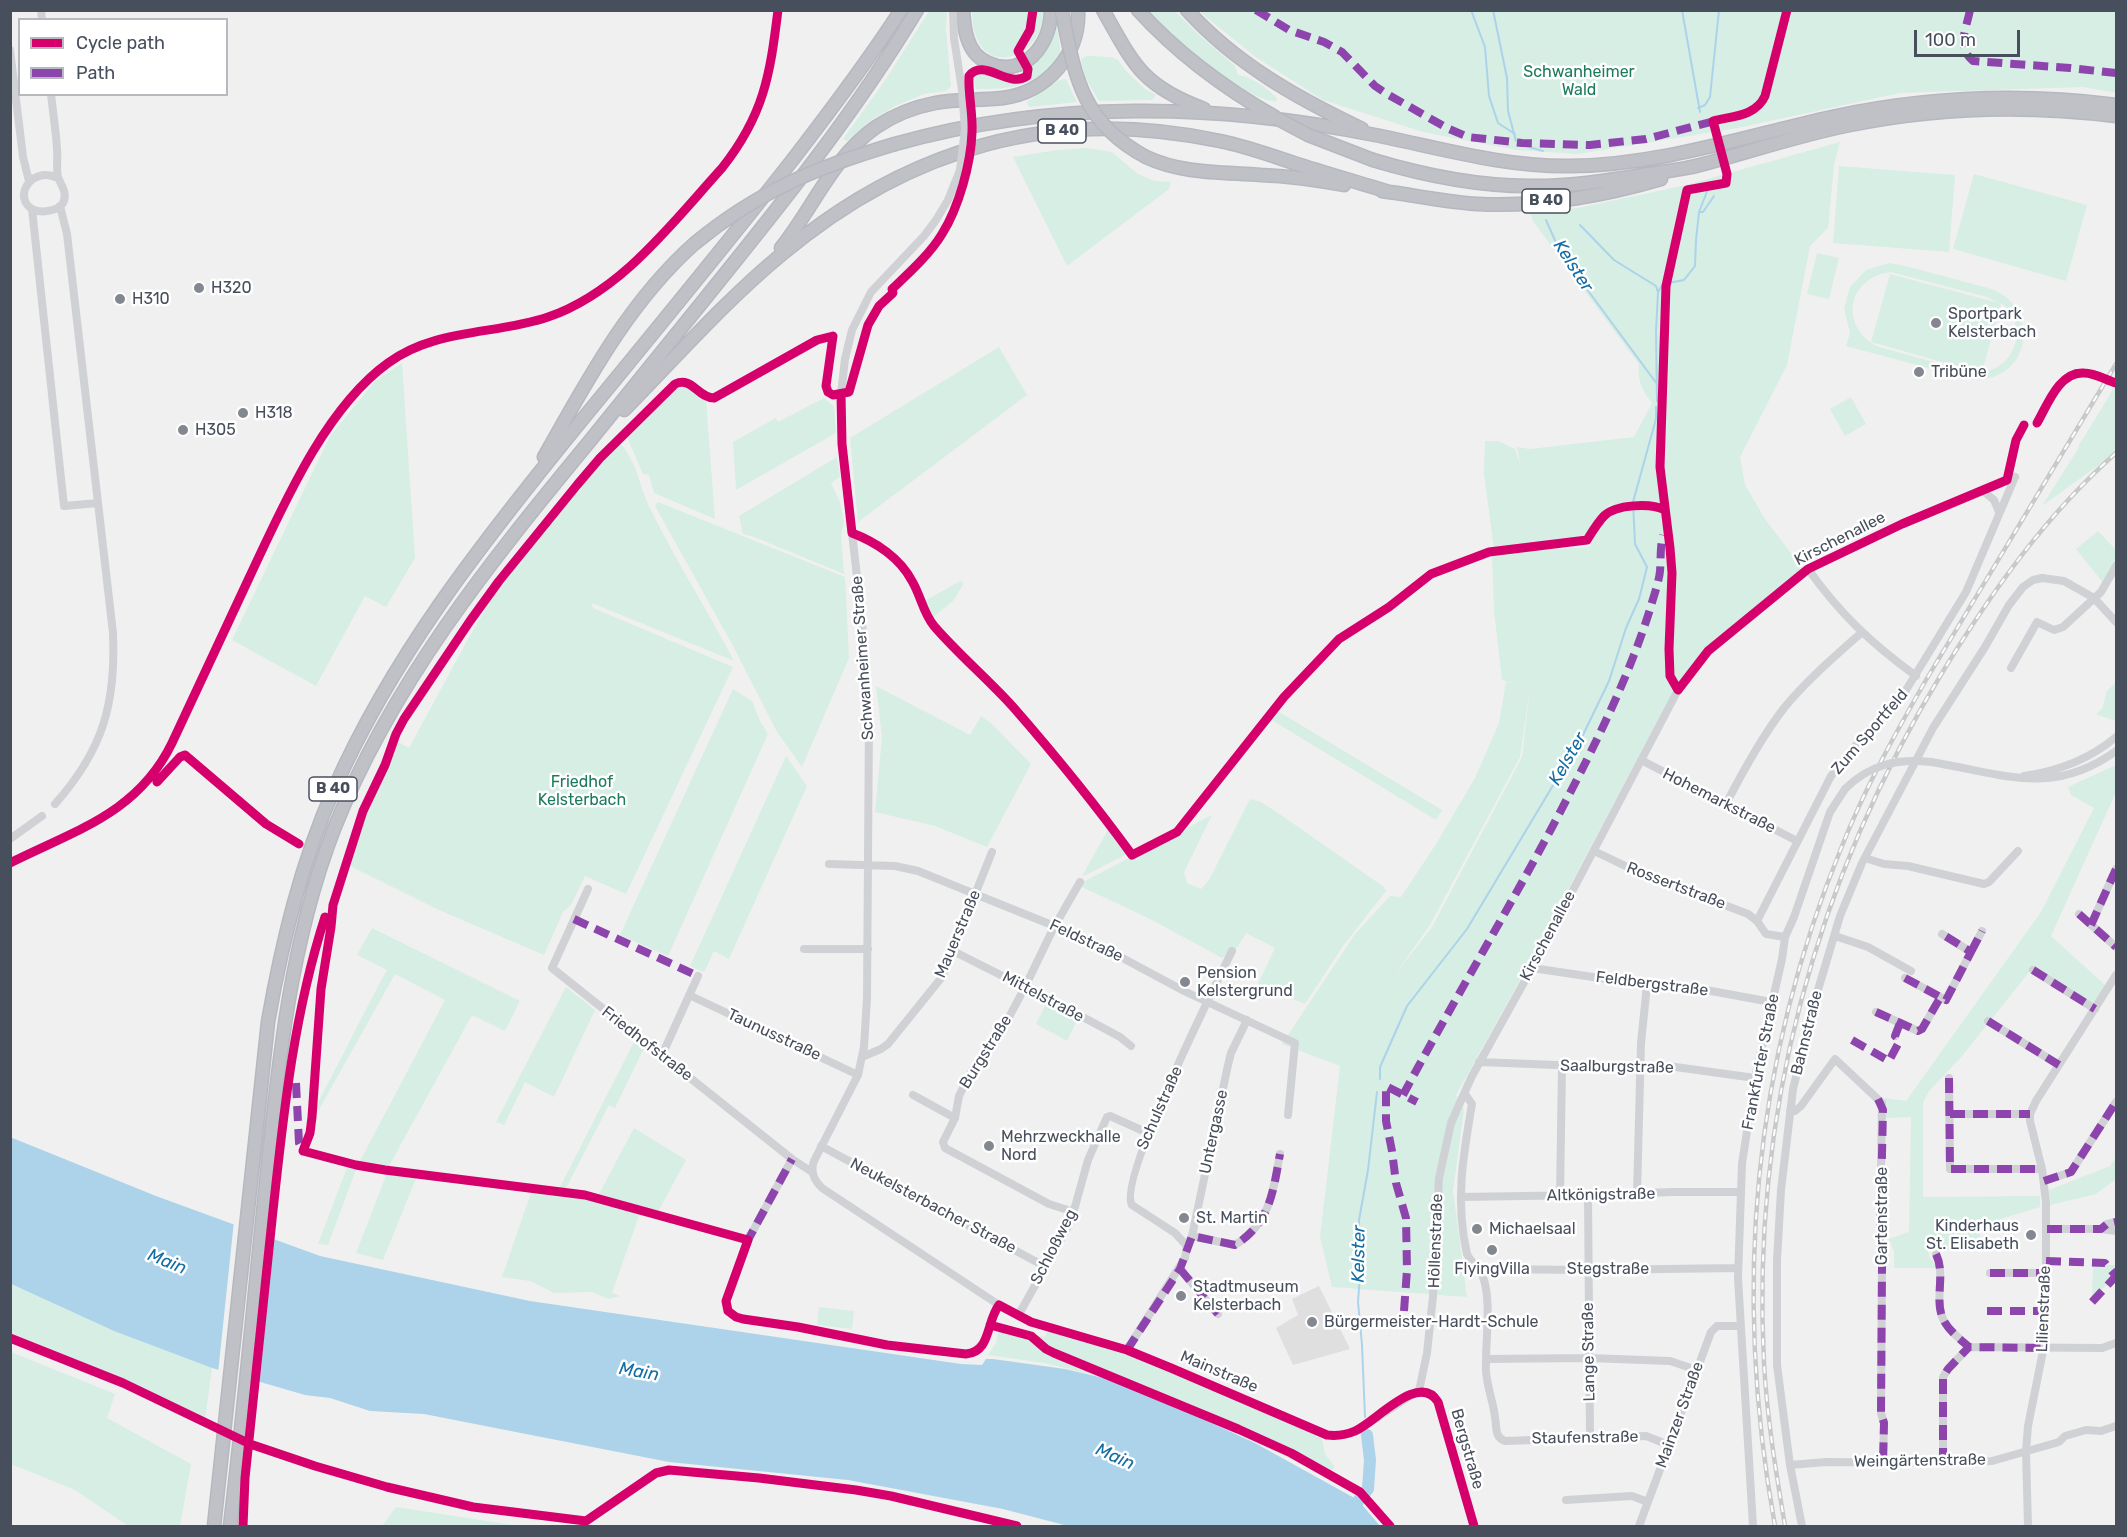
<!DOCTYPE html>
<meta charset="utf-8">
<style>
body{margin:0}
#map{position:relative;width:2127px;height:1537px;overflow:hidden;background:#f1f0f0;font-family:Rubik,sans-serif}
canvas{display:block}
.frame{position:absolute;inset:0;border:12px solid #484f5c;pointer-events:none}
.legend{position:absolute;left:18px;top:18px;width:210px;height:78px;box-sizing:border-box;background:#fff;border:2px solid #b6b9be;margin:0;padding:8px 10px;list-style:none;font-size:18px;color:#484f5c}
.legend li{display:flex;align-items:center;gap:12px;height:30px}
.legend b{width:30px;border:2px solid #b6b9be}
.scale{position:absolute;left:1914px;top:30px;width:106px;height:27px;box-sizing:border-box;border:3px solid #484f5c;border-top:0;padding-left:8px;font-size:18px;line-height:21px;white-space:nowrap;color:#484f5c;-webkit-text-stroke:4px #fff;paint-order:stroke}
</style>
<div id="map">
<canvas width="2127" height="1537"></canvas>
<div class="frame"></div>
<ul class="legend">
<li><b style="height:8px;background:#d6006c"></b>Cycle path</li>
<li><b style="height:8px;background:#8e44ad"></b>Path</li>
</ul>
<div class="scale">100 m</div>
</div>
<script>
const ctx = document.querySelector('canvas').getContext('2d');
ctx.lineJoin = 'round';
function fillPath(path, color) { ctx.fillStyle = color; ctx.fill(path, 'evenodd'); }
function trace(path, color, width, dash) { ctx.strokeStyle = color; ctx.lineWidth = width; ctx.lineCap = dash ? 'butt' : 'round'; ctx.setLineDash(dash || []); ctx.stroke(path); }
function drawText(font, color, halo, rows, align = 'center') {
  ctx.font = font + ' Rubik,sans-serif'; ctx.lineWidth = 5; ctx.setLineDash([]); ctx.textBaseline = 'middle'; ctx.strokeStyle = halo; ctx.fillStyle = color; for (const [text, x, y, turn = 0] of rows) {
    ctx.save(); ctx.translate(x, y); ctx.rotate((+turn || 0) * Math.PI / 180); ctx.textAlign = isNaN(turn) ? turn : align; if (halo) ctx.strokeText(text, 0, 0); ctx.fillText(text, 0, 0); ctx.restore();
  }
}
fillPath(new Path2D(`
 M1319 1286 1350 1349 1293 1365 1276 1328 1298 1315 1292 1299Z`), '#dfdfe0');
fillPath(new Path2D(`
 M929 11H947L946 29 951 86 946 91 924 94 895 106 870 121 847 141 843 139 886 79Z
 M972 11H1043C1044 62 972 83 972 11Z
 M1149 11H1175L1199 35 1235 66 1238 75C1253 77 1266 88 1277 98L1276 101C1258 104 1204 63 1189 51 1175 38 1162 24 1149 11Z
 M1200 11H2116V93L2083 87 1900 93 1738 128 1578 154 1516 150 1423 132 1323 100 1257 58 1207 18Z
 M1054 27 1057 28C1058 36 1062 49 1059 56 1057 60 1052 64 1050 67 1029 88 1004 89 976 89L974 80 977 74C994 69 1007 90 1027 78L1030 71 1029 67C1041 55 1050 44 1054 27Z
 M1087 56 1111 57 1118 60 1126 71 1145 89 1156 95 1152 100 1099 101 1085 77 1081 59Z
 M1066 79 1077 102 1029 107 1027 102 1059 80Z
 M1840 142 1834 165 1828 228 1810 246 1787 365 1740 457 1745 485 1765 519 1803 569 1702 652 1674 689 1525 971 1456 1095 1464 1110 1453 1191 1467 1297 1332 1287 1320 1237 1340 1066 1282 1044 1355 934 1390 896 1401 897 1436 844 1475 778 1499 723 1506 682 1515 684 1502 680 1494 611 1492 553 1589 547 1614 501 1603 511 1586 536 1494 549 1484 474 1485 441H1498L1515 449 1520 465 1517 447 1530 449 1634 437 1652 403C1642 391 1637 379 1639 364L1557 254 1533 221 1531 214 1578 208 1686 185ZM1530 688 1522 757 1432 927 1394 976 1430 925 1520 757Z
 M1087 148 1112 152 1138 174 1154 181 1171 182 1169 189 1067 266 1013 157 1057 150Z
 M1839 166 1955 175 1949 252 1833 243Z
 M1974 174 2087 205 2066 281 1953 249Z
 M1817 253 1839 258 1829 299 1807 294Z
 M1889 263 1901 265C1922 270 1944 276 1965 282 1976 285 1990 287 2000 293 2022 306 2031 336 2017 358 2007 374 1991 380 1973 380L1846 346 1850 333 1844 309 1850 287 1866 270ZM1891 272 1987 297 1999 303 1890 274 1871 342 1981 373 1967 371 1879 347C1839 328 1846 278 1891 272ZM2001 303C2029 324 2017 368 1982 372Z
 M999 347 1027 395 858 522 850 438Z
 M402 363 415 558 386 607 365 596 316 686 232 640 330 436 375 381Z
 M2116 382V456L2107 459 2042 506 2078 449 2079 445 2108 398Z
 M682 383 688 386 706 400 715 519 654 493 649 475 643 474 627 437 629 433 678 384Z
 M1851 397 1866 424 1845 436 1830 409Z
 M824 398 834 407 836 433 736 490 733 442 776 418 778 422Z
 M619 442C637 460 640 490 652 512 677 563 708 611 734 661L592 603 593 608 733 667 626 894 585 876 571 905 563 912 544 955 439 910 344 863 353 834 389 764 395 740 409 748 467 641 499 585 581 483Z
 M837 457 840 477 831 483 840 502 844 522 841 535 844 574 754 537 743 534 739 516Z
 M658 502 845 577 849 658 802 767 777 732 732 644 655 506Z
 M2098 531 2116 550V562L2104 584 2076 549Z
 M960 581 964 583 954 600 932 618 923 602Z
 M2116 682V720L2115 721 2096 714 2102 709 2107 691Z
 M876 686 970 735 981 716 991 723 1031 764 987 847 935 826 875 812 882 737Z
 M733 689 752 701 761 723 768 734 668 956 620 935Z
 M1276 710 1442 810 1436 820 1270 719Z
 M786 756 807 786 729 959 714 951 704 972 690 966Z
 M2116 765V792L2051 936 2105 985 2093 1003 2034 966 1962 1056 1930 1090 1923 1102V1197L2040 1196V1207L1997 1220V1232L1980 1231V1250H1946L1941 1246 1935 1245 1928 1252 1930 1258 1938 1268H1894V1252L1889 1239 1909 1232 1911 1117 1884 1118 1885 1098 1906 1101 2041 912 2094 808 2071 795 2068 787Z
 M1250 799 1261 802 1281 815 1384 887 1386 891 1343 946 1305 1004 1258 984 1275 948 1246 933 1237 948 1222 958 1150 919 1080 886 1083 882 1212 815 1184 872 1187 883 1201 889 1209 880Z
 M1109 828 1127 854 1086 875 1082 876Z
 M372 928 520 1001 505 1031 472 1015 389 1166 360 1161 445 1000 395 974 316 1115 317 1104C341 1060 362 1015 387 970L357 955Z
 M566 987 595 1010 554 1097 525 1082 504 1125 496 1122Z
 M1046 1004 1077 1021 1067 1041 1036 1024Z
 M635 1040 644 1048 615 1108 609 1105 565 1190 559 1189Z
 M634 1128 686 1160 658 1212 598 1196Z
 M2116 1157V1179L2096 1194 2050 1205 2049 1190 2110 1166Z
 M348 1165 357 1167 328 1245 318 1244Z
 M387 1173 417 1176 383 1260 356 1253Z
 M532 1190 586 1198 640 1213 612 1293 620 1296 609 1299 592 1292 554 1293 530 1281 502 1277Z
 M2093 1265H2116V1275L2092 1299Z
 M10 1284 114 1331 212 1368 205 1420 124 1381 11 1333Z
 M819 1307 854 1311 852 1329 817 1325Z
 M999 1327 1045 1337 1048 1330 1172 1369 1288 1420 1322 1439 1325 1454 1335 1467 1331 1470 1317 1471 1126 1383 1045 1363 988 1355 996 1343Z
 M11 1352 115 1394 107 1418 191 1464 180 1526H128L75 1490 11 1464Z
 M396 1507 519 1526H382Z`), '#d6eee3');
fillPath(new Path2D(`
 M10 1137 156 1196 320 1256 530 1301 961 1364 982 1365 986 1359H993L1065 1369 1112 1380 1133 1387 1255 1443 1358 1500 1380 1526H1068L1003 1509 848 1480 669 1462 424 1414 370 1411 330 1398 305 1395 212 1368 114 1331 11 1284Z`), '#acd3ea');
fillPath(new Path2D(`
 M234 1221 273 1236 257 1385 218 1373Z`), '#f1f0f0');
trace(new Path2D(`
 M1471 10 1485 47 1489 96 1498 123 1515 134
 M1493 10 1507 78 1508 111 1516 141
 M1682 10 1700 112
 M1698 108 1705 105 1710 97 1719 10
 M1518 144 1543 151
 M1699 212H1703L1714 196
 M1546 220 1561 254 1657 384
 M1580 225 1614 260 1656 286 1658 292
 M1657 401 1656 331 1658 292 1663 284 1684 280 1695 266 1696 240 1699 212 1708 189
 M1380 1079V1067L1407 1006 1467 929 1582 737 1609 681 1626 628 1639 599 1647 567 1635 544 1633 502 1656 419V407
 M1365 1417 1362 1345 1358 1302 1360 1274 1359 1220 1368 1170 1377 1092`), '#acd3ea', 2);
trace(new Path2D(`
 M1338 1526 1368 1489 1370 1460 1367 1435`), '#acd3ea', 12);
const highway = new Path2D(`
 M963 10C964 23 965 36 971 47 976 57 986 63 997 66 1030 73 1051 40 1051 10
 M1103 10C1134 65 1142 86 1204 109
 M1138 10C1178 54 1224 88 1275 117
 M1187 10C1236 64 1297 98 1362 129
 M895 144C1051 100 1217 103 1375 135 1440 148 1503 167 1571 166 1660 165 1746 136 1832 117 1925 97 2023 93 2116 105
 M1146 157C1182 174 1222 172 1261 175 1288 176 1317 180 1344 185
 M1373 160C1423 175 1476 186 1529 186 1567 187 1604 181 1642 175 1661 172 1681 170 1700 165 1750 152 1799 135 1850 125 1938 107 2028 105 2116 116
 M1382 191C1414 195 1445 202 1478 204 1539 207 1603 196 1661 179
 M781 248C813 208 833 157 876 127 894 115 914 107 935 103 957 98 980 101 1003 98 1047 92 1080 55 1078 10
 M624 410C676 357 725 301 782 254 911 146 1055 106 1220 141 1245 146 1270 155 1294 163 1325 173 1357 182 1389 192
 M544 457C587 381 628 303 694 244
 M214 1526 268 1022C282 942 301 863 334 789 392 657 482 543 572 432 647 341 722 250 794 158 831 110 868 61 901 10
 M230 1526C244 1412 254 1298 266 1184 278 1064 290 943 334 829 392 683 490 562 589 442 629 393 668 344 708 295 783 202 855 113 917 10`);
trace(highway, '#b6b8bf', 15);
trace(new Path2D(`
 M41 10 42 20
 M953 10 954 38 962 90
 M10 50 23 157 29 181
 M51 94C53 113 56 131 57 149 58 158 56 169 58 177 61 185 68 193 63 203 59 211 41 213 34 210 12 200 29 165 58 178
 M960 170 948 200 936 220 924 236 871 292 852 330 845 359 841 394 842 444 862 621 869 717 867 998 864 1047 858 1075 814 1161C810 1172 814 1180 822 1188L999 1305 1031 1322 1127 1350 1327 1435H1344L1357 1431 1416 1392 1429 1393 1438 1402 1474 1526
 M32 209 64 506 98 503
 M1982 490 1994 500 1999 512
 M1808 569C1841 615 1871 643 1916 676
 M2011 668 2037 622 2054 630 2063 627 2101 592 2116 566
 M1641 760 1797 841
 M1931 762C2001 773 2051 798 2116 751
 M2024 776C2058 771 2090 759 2116 737
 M55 804C103 750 116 704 113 633L67 234 60 206
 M1726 804C1743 771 1761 738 1784 708 1807 680 1834 657 1861 633
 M10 839 42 816
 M1594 851 1638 872 1748 914 1757 921 1766 934 1785 937
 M1865 858 1884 864 1908 866 1984 884 1989 882 2018 851
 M829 864 895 866 918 871 1089 940 1184 991 1295 1043 1288 1115
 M588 889 552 968 792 1159 812 1172
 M2079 914 2116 947
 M1757 921 1831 776 1857 744 1903 695 1966 592 2015 477
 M2091 925 2116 869
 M1835 936 1868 947 1911 971
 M804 949H868
 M953 951 1066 1008 1120 1037 1131 1046
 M1971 952 1982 931
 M1532 968 1647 985 1706 990 1771 1002
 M2033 970 2095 1009
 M1905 978 1946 1000 1971 952 1942 934
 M689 995 858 1075
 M1876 1012 1918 1031 1922 1029 1940 998
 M1988 1021 2059 1065
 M1895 1036 1900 1023
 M662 1055 698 976
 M862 1057 881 1049 888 1044 942 977 992 852
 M1479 1062 1634 1068 1649 1066H1668L1755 1078
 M1949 1078 1950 1169H2042
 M1465 1094 1472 1104C1463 1156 1455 1202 1467 1254 1471 1263 1480 1267 1483 1277 1492 1301 1485 1344 1486 1371 1487 1387 1493 1401 1495 1417 1497 1427 1494 1437 1505 1441L1646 1436 1669 1445
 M913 1095 955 1118
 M1790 1111H1795L1801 1106 1835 1059 1882 1103 1880 1242 1882 1265 1881 1413 1884 1423 1883 1463
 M1950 1114H2030
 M821 1146 1046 1267
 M2044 1181 2071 1172 2116 1102
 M1637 1194 1641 1043 1647 985
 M1588 1195 1590 1437
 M1560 1196 1562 1066
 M1461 1197 1588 1195 1673 1192H1740
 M1074 1212 1049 1204 945 1148 943 1142 955 1118 959 1096 972 1070 999 1036 1025 987 1053 929 1080 882
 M2047 1229H2101L2107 1224 2116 1222
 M2101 1229 2116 1231
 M1192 1236 1235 1245C1271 1222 1273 1191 1280 1154
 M748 1240 792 1159
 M1187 1246 1175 1233 1132 1205C1117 1182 1216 984 1232 951
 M1936 1254C1946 1275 1934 1299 1943 1319 1948 1330 1960 1339 1969 1347L2102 1348 2116 1343
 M1180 1269 1218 1314
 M1479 1269 1589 1270 1738 1268
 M1990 1273H2045
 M1018 1316 1071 1221 1088 1160 1107 1117 1110 1116 1148 1133
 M1127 1350 1185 1258 1187 1246 1192 1236 1228 1065 1231 1053 1247 1020
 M1486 1359 1589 1358 1670 1361 1697 1370
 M1419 1391 1427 1353 1433 1296 1439 1178 1451 1123 1472 1076 1532 968 1678 690 1708 651 1808 569 1902 524 2015 477
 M1943 1463V1377L1948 1369 1969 1347
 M1790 1465 1826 1462 1943 1463 1992 1461 2059 1442 2065 1436 2086 1430 2101 1431 2116 1426
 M1566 1500 1632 1496 1648 1502
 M1639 1526 1711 1332 1717 1326H1740
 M1753 1526 1738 1278 1742 1164 1755 1078 1782 959 1785 937 1794 917 1830 812 1845 789
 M1802 1526 1790 1465 1777 1365V1260L1781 1190 1793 1089 1815 1000 1840 916 1862 863 1933 728 1985 647 2009 605 2023 587 2033 580 2042 578 2064 581 2094 598 2116 622
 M2028 1526 2026 1451 2028 1426 2046 1336V1202L2042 1169 2030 1121V1114L2036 1101 2116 975`), '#cfd1d4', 8);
trace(highway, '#bfc1c7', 12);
const rail = new Path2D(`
 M1775 1526C1733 1294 1752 1065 1842 846 1865 788 1895 734 1926 680L2116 364
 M1785 1526C1776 1472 1767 1418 1764 1363 1751 1115 1815 880 1945 668 1993 590 2047 514 2116 453`);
trace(rail, '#c8c9cb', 4.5);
trace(rail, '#fff', 2, [7]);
const highwayBridge = new Path2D(`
 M1062 12C1075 77 1082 123 1146 157
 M1276 118 1308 135 1373 160
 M694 244C758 191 817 167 895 144`);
trace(highwayBridge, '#b6b8bf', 15, []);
trace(new Path2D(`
 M960 170 965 129 962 90
 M1845 789C1869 765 1897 758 1931 762`), '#cfd1d4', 8);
trace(highwayBridge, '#bfc1c7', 12);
trace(new Path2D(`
 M1256 10 1289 30 1324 42 1342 52 1375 86 1387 94 1447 128 1468 137 1522 143 1590 145 1646 139 1718 120
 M1970 10C1966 31 1956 46 1973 61L2070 68 2116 73
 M2079 914 2116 947
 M574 919 698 976
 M2091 925 2116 869
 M1971 952 1982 931
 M2033 970 2095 1009
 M1905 978 1946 1000 1971 952 1942 934
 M1876 1012 1918 1031 1922 1029 1940 998
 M1988 1021 2059 1065
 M1852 1040 1889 1061 1898 1044V1039L1895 1036 1900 1023
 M1949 1078 1950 1169H2042
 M296 1083 299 1143 303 1151
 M1403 1095C1457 994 1517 896 1570 793 1601 733 1631 671 1651 606 1654 595 1659 582 1660 571 1661 559 1660 547 1663 535
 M1878 1099 1883 1110 1880 1242 1882 1265 1881 1413 1884 1423 1883 1463
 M1950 1114H2030
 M2044 1181 2071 1172 2116 1102
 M2047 1229H2101L2107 1224 2116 1222
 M744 1239 748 1240 792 1159
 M1936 1254C1946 1275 1934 1299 1943 1319 1948 1330 1960 1339 1969 1347L2044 1348
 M2046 1261 2105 1263 2116 1276
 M1180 1269 1218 1314
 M1990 1273H2045
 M2092 1302 2116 1276
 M1404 1311 1407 1270 1406 1218 1396 1183 1392 1151 1386 1121V1086L1417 1102
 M1987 1311H2045
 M1127 1350 1180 1269 1192 1236 1235 1245C1271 1222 1273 1191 1280 1154
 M1943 1463V1377L1948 1369 1969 1347`), '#8e44ad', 8, [15, 8]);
trace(new Path2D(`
 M1787 10 1765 96C1756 116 1733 116 1713 121L1727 174 1726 183 1687 190 1666 286 1660 467 1670 548 1672 573 1669 649 1670 676 1678 690 1708 651 1808 569 1902 524 2007 480 2016 440 2024 425
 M841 394 842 444 852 533C876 542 900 558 912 581 921 596 923 613 934 626 959 655 989 680 1014 708 1055 755 1095 804 1132 855L1177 832 1284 697 1339 639 1389 607 1431 574 1489 552 1587 540C1592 532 1598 522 1604 516 1616 504 1651 503 1665 510
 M2037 423C2047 406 2059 371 2084 373 2095 373 2106 380 2116 383
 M157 782 180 757 185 755 266 824 299 844
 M10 863C76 830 138 813 172 743 198 688 223 633 249 578 282 508 324 409 388 363 436 328 495 335 548 317 621 292 672 223 722 168 764 115 770 75 778 10
 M303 1151 310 1133 312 1117 321 989 331 927 333 905 363 811 385 765 396 734 404 719 470 621 499 581 577 485 600 458 675 384C692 376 698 398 714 398L817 340 833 336 826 386 828 392 833 395 849 392 868 325 879 306 893 293 892 289C909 273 930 254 942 234 959 207 971 163 972 132 973 113 968 94 969 76 984 57 1008 89 1027 76L1028 69 1018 51 1030 30 1033 10
 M303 1151 356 1165 385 1170 585 1195 748 1240 726 1301 728 1311 736 1317 743 1319 798 1327 887 1345 966 1354C991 1352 986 1322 999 1305L1031 1322 1127 1350 1171 1368 1327 1435C1336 1436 1346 1435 1355 1431 1376 1422 1419 1371 1438 1402L1474 1526
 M990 1325 1031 1336 1046 1349 1054 1353 1238 1429 1291 1453 1360 1492 1390 1526
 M10 1338 123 1383 250 1444 315 1466 387 1487 473 1507 586 1521 656 1473 669 1470 759 1478 856 1490 891 1496 1017 1526
 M243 1526 245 1478C254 1392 263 1306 272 1220 283 1118 293 1016 325 917`), '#d6006c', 9);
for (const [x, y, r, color] of [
 [199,288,6,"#838790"],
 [120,299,6,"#838790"],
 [1936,323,6,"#838790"],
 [1919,372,6,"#838790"],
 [243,413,6,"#838790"],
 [183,430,6,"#838790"],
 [1185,982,6,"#838790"],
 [989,1146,6,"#838790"],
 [1184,1218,6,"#838790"],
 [1477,1229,6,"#838790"],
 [2031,1235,6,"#838790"],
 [1492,1250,6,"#838790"],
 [1181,1296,6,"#838790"],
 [1312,1322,6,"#838790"]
]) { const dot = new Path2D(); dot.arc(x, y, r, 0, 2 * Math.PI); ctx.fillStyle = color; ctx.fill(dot); trace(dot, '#fff', 2); }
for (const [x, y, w] of [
 [1062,131,48],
 [1546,201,48],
 [333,789,48]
]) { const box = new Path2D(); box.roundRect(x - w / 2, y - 12, w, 24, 4.5); ctx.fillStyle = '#fff'; ctx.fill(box); trace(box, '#484f5c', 1.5); }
drawText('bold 15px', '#484f5c', null, [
 ["B 40",1062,131],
 ["B 40",1546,201],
 ["B 40",333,789]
]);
drawText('16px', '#1b7b5c', '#fff', [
 ["Schwanheimer",1579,72],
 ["Wald",1579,90],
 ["Friedhof",582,782],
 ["Kelsterbach",582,800]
]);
drawText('16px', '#484f5c', '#fff', [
 ["H320",211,288],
 ["H310",132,299],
 ["Sportpark",1948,314],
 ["Kelsterbach",1948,332],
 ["Tribüne",1931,372],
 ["H318",255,413],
 ["H305",195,430],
 ["Pension",1197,973],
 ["Kelstergrund",1197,991],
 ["Mehrzweckhalle",1001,1137],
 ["Nord",1001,1155],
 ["St. Martin",1196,1218],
 ["Kinderhaus",2019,1226,"right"],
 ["St. Elisabeth",2019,1244,"right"],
 ["Michaelsaal",1489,1229],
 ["FlyingVilla",1492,1269,"center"],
 ["Stadtmuseum",1193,1287],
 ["Kelsterbach",1193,1305],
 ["Bürgermeister-Hardt-Schule",1324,1322]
], 'left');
drawText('16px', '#484f5c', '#fff', [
 ["Kirschenallee",1840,539,-27],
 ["Schwanheimer Straße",863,658,-94],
 ["Zum Sportfeld",1870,732,-49],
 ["Hohemarkstraße",1719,801,27],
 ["Rossertstraße",1676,886,21],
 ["Mauerstraße",958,934,-67],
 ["Kirschenallee",1548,936,-62],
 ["Feldstraße",1086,941,25],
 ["Feldbergstraße",1652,984,7],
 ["Mittelstraße",1043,997,28],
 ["Bahnstraße",1807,1033,-76],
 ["Taunusstraße",774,1035,25],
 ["Friedhofstraße",647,1044,38],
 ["Burgstraße",986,1052,-58],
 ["Frankfurter Straße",1761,1062,-79],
 ["Saalburgstraße",1617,1067,1],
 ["Schulstraße",1160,1108,-66],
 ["Untergasse",1214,1132,-78],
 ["Altkönigstraße",1601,1195,-1],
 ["Neukelsterbacher Straße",933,1206,28],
 ["Gartenstraße",1882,1216,-90],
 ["Höllenstraße",1436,1241,-88],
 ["Schloßweg",1054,1247,-63],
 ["Stegstraße",1608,1269],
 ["Lilienstraße",2044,1309,-88],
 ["Lange Straße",1589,1352,-91],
 ["Mainstraße",1219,1372,23],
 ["Mainzer Straße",1680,1415,-70],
 ["Staufenstraße",1585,1438,-1],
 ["Bergstraße",1467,1449,74],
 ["Weingärtenstraße",1920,1461,-1]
]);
drawText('italic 18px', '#136da4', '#fff', [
 ["Kelster",1573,266,57],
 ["Kelster",1568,759,-60],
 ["Kelster",1359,1254,-89],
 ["Main",167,1262,22],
 ["Main",639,1372,10],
 ["Main",1115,1457,24]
]);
</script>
